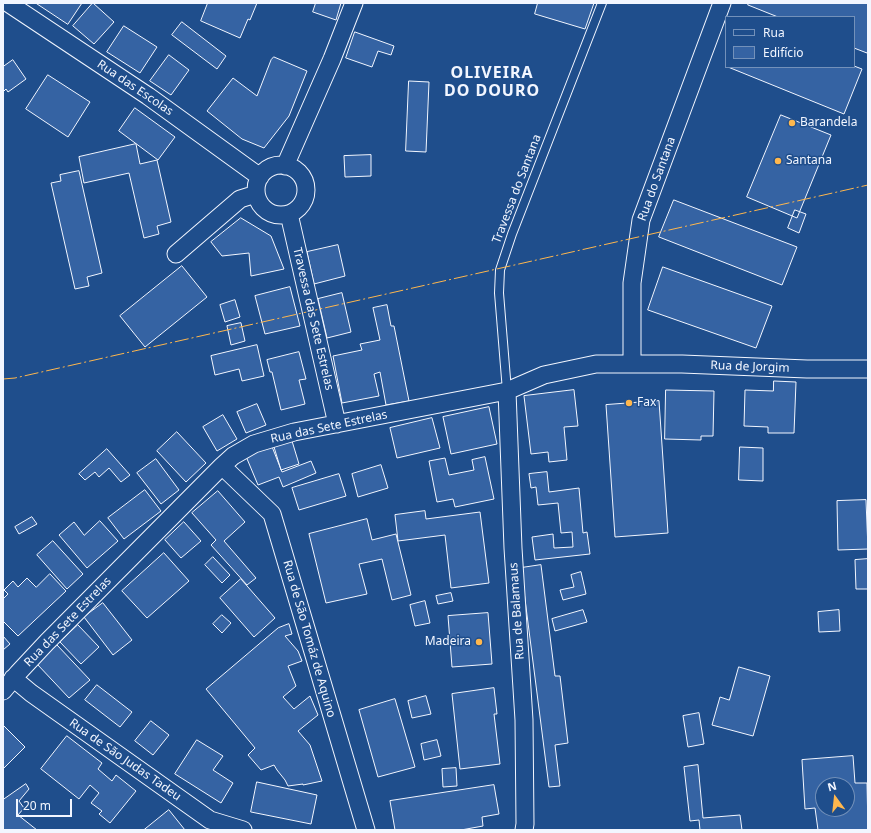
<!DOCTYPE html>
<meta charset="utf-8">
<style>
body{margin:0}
#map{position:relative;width:871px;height:833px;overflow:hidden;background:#1f4e8c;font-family:"Noto Sans",sans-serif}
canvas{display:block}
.frame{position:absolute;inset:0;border:4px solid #f2f6ff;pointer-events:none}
.legend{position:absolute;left:725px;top:16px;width:130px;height:52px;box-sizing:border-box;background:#1f4e8c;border:1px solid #7391ba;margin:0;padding:5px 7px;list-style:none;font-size:12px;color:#f2f6ff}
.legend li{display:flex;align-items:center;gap:8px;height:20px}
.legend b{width:20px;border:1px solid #7391ba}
.north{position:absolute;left:815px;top:777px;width:40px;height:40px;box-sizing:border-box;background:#1f4e8c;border:1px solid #7391ba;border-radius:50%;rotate:345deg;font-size:11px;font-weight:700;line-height:16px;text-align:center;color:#f2f6ff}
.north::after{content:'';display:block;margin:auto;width:14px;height:18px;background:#ffb74d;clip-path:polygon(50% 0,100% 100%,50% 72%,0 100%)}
.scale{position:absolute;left:16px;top:799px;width:56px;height:18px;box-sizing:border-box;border:2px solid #f2f6ff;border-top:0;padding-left:5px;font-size:12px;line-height:14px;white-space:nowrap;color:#f2f6ff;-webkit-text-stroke:3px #1f4e8c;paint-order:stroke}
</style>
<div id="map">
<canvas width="871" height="833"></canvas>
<div class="frame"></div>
<ul class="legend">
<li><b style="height:5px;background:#1f4e8c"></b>Rua</li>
<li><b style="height:11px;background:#3563a3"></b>Edifício</li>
</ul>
<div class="north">N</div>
<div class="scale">20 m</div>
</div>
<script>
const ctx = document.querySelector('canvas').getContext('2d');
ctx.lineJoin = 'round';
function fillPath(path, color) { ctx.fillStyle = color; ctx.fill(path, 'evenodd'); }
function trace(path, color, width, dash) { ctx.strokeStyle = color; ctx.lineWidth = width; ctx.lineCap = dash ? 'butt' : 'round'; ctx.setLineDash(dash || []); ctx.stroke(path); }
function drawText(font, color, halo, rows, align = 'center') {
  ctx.font = font + ' "Noto Sans",sans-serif'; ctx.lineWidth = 3; ctx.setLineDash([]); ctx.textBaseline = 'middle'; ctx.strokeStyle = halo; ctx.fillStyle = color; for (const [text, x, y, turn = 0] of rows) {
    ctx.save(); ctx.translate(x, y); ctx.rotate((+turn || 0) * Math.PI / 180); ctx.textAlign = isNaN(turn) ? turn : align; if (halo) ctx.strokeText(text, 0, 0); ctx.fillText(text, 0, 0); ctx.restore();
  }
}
const building = new Path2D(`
 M36 3H82L68 24Z
 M93 3 114 22 94 44 73 26Z
 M208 3H257L250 20 248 19 240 38 201 21Z
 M316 3H341L336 20 313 12Z
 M538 3H594L585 29 535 14Z
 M749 3H868V50L867 53 854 48V17H778L748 5Z
 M182 22 226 56 217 69 172 35Z
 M124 26 157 47 140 73 107 52Z
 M355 32 394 46 391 55 378 51 372 67 346 58Z
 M169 55 189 70 171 95 150 81Z
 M274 57 307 71 289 116 264 148 242 139 207 111 233 78 257 96 271 60Z
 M13 60 26 79 8 92 6 89 3 92V67Z
 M854 66 862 69 844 114 728 67Z
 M48 75 90 102 68 137 26 109Z
 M409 81 429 82 426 152 406 151Z
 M135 108 175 137 158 160 119 131Z
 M781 115 831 135 797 218 747 197Z
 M136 144 140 164 157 160 171 222 157 226 159 234 144 238 129 173 84 183 79 157Z
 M371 155V176L345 177 344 156Z
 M79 171 102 273 87 277 89 286 75 289 51 183 61 181 60 175Z
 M674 200 797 247 782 285 659 237Z
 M795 210 806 214 799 233 788 228Z
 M241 218 271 236 284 269 251 276 249 253 222 256 211 242Z
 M338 245 345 276 314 284 307 252Z
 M182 266 207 297 145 347 120 316Z
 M663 267 772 306 756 348 648 310Z
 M290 287 300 326 265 334 255 296Z
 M342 293 351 332 327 338 318 299Z
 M235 300 240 317 225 322 220 305Z
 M387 305 391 326H394L409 401 386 405 380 372 374 374 379 396 342 403 333 356 362 350 360 344 380 340 373 308Z
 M241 323 245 341 231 345 227 326Z
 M257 345 264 376 242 381 239 369 215 375 211 356Z
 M299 352 306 379 299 380 305 404 281 410 272 372H270L267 360Z
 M774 381 796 382 794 433H768V427L744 426 745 390 773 391Z
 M574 390 578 426 564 427 567 460 549 462 548 452 531 454 524 396Z
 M666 390 714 391 713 436H701V440L665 439Z
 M659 401 668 533 615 537 606 405Z
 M257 404 266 425 246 433 237 412Z
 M489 407 497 444 451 454 443 417Z
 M223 415 237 439 217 451 203 427Z
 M432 418 440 448 397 458 390 428Z
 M177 432 206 463 186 482 157 451Z
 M292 441 299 464 281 470 274 447Z
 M271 444 282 472 311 461 316 473 283 487 279 477 258 485 245 454Z
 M740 447 763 448V481L739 480Z
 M107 449 130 475 121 482 109 468 99 477 95 472 85 480 79 474Z
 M485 457 494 499 455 507 453 499 437 502 429 461 445 458 449 475 474 470 472 460Z
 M156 459 179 490 161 504 137 473Z
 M381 465 388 488 358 497 352 474Z
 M547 472 549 492 579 488 583 533 587 532 590 554 535 560 532 537 553 534 554 548 573 547 572 532 561 533 558 503 538 505 536 487 531 488 529 474Z
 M339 474 346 496 299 510 292 488Z
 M145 490 161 511 124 539 108 518Z
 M218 491 245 522 224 541 256 578 247 585 211 545 216 540 192 513Z
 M866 500 868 549 838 550 837 501Z
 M425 511 426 519 480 512 489 583 451 588 445 535 398 541 395 515Z
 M32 517 37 524 19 534 15 527Z
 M367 519 372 540 396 534 411 595 392 600 382 559 359 564 367 594 326 603 309 534Z
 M100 521 118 541 87 568 59 535 74 522 84 535Z
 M184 522 201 541 181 558 165 540Z
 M53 541 83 574 67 589 37 555Z
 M164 553 189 581 147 618 122 591Z
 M213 557 230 575 222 583 205 565Z
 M868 559V589H856L855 560Z
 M541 565 555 676H560L568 743 555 745 560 786 549 787 521 568Z
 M581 572 586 594 563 600 560 590 574 587 571 575Z
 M50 574 66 591 18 636 3 621V599L8 594 4 590 13 581 18 587 27 578 36 587Z
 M241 579 275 618 254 637 220 598Z
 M451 593 453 601 438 604 436 596Z
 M425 601 430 623 415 626 410 605Z
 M103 603 132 640 113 655 84 617Z
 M583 610 587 622 555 631 552 619Z
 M839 610 840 631 819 632 818 612Z
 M488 613 492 664 452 667 448 616Z
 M222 615 231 623 222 633 213 624Z
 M289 624 292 634 285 636 298 651 302 661 288 666 296 686 283 697 294 709 310 696 318 715 298 731 310 745 322 781 303 785V784L288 786 285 780 277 770 274 765 261 770 248 755 255 748 206 689 278 628Z
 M78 625 99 647 81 664 60 642Z
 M3 636 10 644 3 650Z
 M57 645 90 680 69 698 37 664Z
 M739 667 770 676 753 736 712 725 720 697 729 700Z
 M97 685 132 712 120 727 85 700Z
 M494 688 497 714H494L500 764 460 769 452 694Z
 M426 696 431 714 412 718 408 701Z
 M395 699 415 767 378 777 359 710Z
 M699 713 704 744 688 747 683 716Z
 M151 721 169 735 153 755 135 741Z
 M3 725 25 747 3 769Z
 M67 736 102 763 98 769 112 781 116 775 136 791 110 823 99 814 102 811 91 803 99 793 90 785 79 799 41 769Z
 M197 740 223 756 213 770 233 783 221 803 175 774Z
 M437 740 441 756 424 760 421 744Z
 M853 756 855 783H867L868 830H818L815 808 805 809 802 760ZM823 785H847V809H823Z
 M698 765 703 818 740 815 742 830H700L699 820 690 821 684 767Z
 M456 768 457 786 443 787 442 769Z
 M257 782 317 795 311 824 251 812Z
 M26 784 29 789 19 801 24 808 18 815 37 830H3V800Z
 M494 785 499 814 482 817 483 826 461 830H395L390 801Z
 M169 810 185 830H144Z`);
fillPath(building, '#3563a3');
trace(building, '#f2f6ff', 1);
const lane = new Path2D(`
 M507 391 499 293 500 270 512 234 602 3`);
const street = new Path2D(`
 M8 3 148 96 260 177
 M256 190a25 25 0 1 1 50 0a25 25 0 1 1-50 0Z
 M285 166 332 59 354 3
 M289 214 337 424
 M176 254 240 199 256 194
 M632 364V283L641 220 722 3
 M507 391 513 548 524 720 525 824 524 830
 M222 466 272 514 366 830
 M13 678 31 693 210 820 243 830
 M3 691 18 673 47 642 222 466 233 456 254 444 294 432 507 391 544 375 596 364H682L807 369H868`);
trace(lane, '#f2f6ff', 10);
trace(street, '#f2f6ff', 19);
trace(lane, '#1f4e8c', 8);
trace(street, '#1f4e8c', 17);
trace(new Path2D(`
 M3 379 15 378 868 185`), '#ffb74d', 1, [14, 3, 2, 3]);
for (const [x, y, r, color] of [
 [792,123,4,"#ffb74d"],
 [778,161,4,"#ffb74d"],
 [629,403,4,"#ffb74d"],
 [479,642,4,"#ffb74d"]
]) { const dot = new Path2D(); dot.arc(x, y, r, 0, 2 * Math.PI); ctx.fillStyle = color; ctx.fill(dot); trace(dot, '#1f4e8c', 1.5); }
drawText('12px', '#f2f6ff', '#1f4e8c', [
 ["Rua das Escolas",135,88,34],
 ["Rua do Santana",657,179,-70],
 ["Travessa do Santana",517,189,-69],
 ["Travessa das Sete Estrelas",313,319,77],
 ["Rua de Jorgim",750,367,2],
 ["Rua das Sete Estrelas",329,427,-12],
 ["Rua de Balamaus",517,611,-94],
 ["Rua das Sete Estrelas",68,622,-46],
 ["Rua de São Tomáz de Aquino",309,639,74],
 ["Rua de São Judas Tadeu",125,760,35]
]);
drawText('12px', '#f2f6ff', '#1f4e8c', [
 ["Barandela",800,123],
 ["Santana",786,161],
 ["Fax",637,403],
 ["Madeira",471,642,"right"]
], 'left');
ctx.letterSpacing = '1px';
drawText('bold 16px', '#f2f6ff', '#1f4e8c', [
 ["OLIVEIRA",492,73],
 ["DO DOURO",492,91]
]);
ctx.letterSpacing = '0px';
</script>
